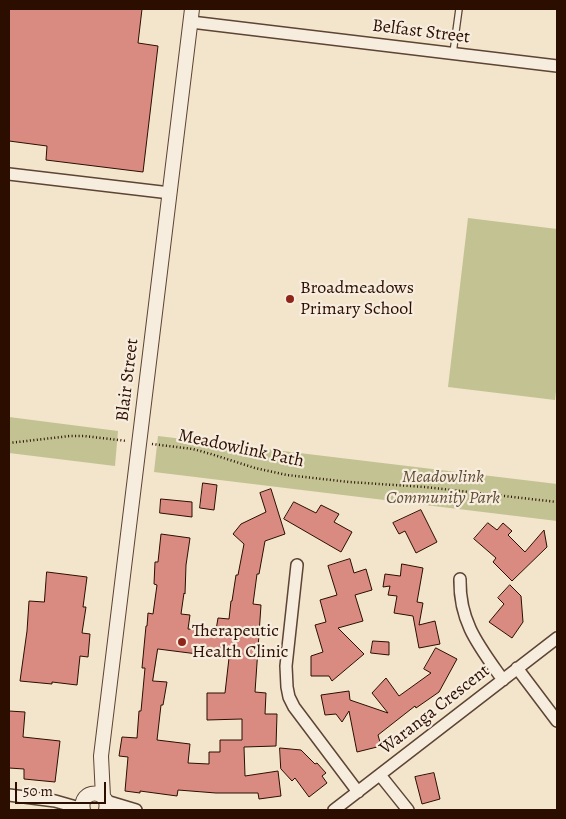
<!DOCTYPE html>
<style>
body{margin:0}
#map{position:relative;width:566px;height:819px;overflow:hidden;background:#f3e4cc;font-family:Alegreya,serif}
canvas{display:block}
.frame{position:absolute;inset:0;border:10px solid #2b0e00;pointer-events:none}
.scale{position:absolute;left:15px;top:782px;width:91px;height:22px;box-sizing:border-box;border:2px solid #2b0e00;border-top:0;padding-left:6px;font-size:15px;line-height:18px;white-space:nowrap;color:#2b0e00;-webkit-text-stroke:4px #f7edde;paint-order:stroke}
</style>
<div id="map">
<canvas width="566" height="819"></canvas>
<div class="frame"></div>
<div class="scale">50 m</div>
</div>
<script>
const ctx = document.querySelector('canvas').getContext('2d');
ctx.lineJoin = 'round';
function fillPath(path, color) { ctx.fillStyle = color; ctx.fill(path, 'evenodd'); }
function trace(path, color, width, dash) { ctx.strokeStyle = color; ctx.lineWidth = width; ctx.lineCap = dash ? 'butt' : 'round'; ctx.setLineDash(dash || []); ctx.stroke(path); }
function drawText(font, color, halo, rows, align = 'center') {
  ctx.font = font + ' Alegreya,serif'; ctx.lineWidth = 4.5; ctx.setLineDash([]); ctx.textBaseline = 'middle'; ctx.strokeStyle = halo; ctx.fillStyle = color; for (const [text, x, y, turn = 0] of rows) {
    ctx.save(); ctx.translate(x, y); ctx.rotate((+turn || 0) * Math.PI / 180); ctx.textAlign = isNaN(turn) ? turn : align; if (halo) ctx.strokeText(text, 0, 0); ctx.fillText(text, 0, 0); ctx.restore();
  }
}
fillPath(new Path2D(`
 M468 218 557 229V383L555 400 448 387Z
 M9 417 118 431 115 466 9 453Z
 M158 436 557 484V521L154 472Z`), '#c3c292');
const building = new Path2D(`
 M9 9H142L138 43 158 46 143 172 46 160 47 146 9 141Z
 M203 483 217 485 214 510 200 508Z
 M271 489 285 534 265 541 259 574H257L253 604 261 605 255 692 266 693 265 714H277L276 746 244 747 245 776 278 771 281 796 259 799 258 793H216L178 790 177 796 140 791V793L125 791 128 757 119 756 122 737 137 738 139 711H141L145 668H142L146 626H147L148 613 153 614 157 585 154 584 155 562H158L161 534 190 538 186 565 185 594 184 593 181 614 190 615 188 629 210 631V629L216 630 218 618 229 619 231 601H232L236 575H238L244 544 233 534 241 524 266 512 260 493ZM158 649 229 658 225 693H207V720L242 719V740H220V752H209V764L188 763 190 744 157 740 161 705H163L167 682 153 681Z
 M161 499 192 502V517L160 513Z
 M294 502 316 513 321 505 339 514 334 522 352 532 341 552 284 519Z
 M421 510 437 542 416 553 405 531 399 534 393 523Z
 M488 523 497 530 503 523 512 531 508 535 525 552 544 530 547 547 512 581 493 562 496 558 474 539Z
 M350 559 354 573 366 569 372 590 355 595 363 621 338 628 364 654 332 681 329 676H311V656L323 652 315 625 326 622 320 600 337 595 328 566Z
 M402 564 423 568 417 602 423 603 419 625 435 621 440 644 419 648 413 616 394 613 397 596 388 595 390 586 383 587 385 574 400 576Z
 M47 572 87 577 83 607H86L82 633 90 634 88 657 80 656 77 685 52 682V684L20 681 27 631 29 601 44 602Z
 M510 585 521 596 523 622 512 638 489 622 504 604 498 598Z
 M373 641 389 642V655L371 653Z
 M436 648 457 659 439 692 416 708 415 706 378 735 381 746 357 752 349 711 342 722 336 714 325 715 321 695 349 691 350 700 388 713 372 693 386 678 399 696 431 673 424 669Z
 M9 711 25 712 23 737 60 741 55 782 24 779V769L9 768Z
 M280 748 301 750 315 764 317 763 326 773 322 776 327 783 309 797 295 778 292 781 281 769Z
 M434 773 440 799 422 804 415 777Z`);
fillPath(building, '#da8b81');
trace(building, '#2b0e00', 1);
const service = new Path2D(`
 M453 53 459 9`);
const minor = new Path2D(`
 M191 22 557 66
 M9 174 170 193
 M297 565 286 666 287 687 289 697 294 707 358 792
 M460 579C459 622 479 646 503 680
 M517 668 557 721
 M380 775 408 810
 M9 795 55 801 83 809
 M106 801 136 810
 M334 810 557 638`);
const tertiary = new Path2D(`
 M103 797 101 756 192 9
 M83 810C78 788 111 788 106 810`);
trace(service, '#5d4433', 8);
trace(minor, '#5d4433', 14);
trace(tertiary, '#5d4433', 16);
trace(new Path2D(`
 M9 443 70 436H84L127 441
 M152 444 193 449 211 454 255 468 287 475 349 482 425 487 557 502`), '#2b0e00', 2.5, [1, 2.5]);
trace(service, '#f7edde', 5.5);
trace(minor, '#f7edde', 11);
trace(tertiary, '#f7edde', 14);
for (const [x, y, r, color] of [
 [290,299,5,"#8f2418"],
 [182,642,5,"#8f2418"]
]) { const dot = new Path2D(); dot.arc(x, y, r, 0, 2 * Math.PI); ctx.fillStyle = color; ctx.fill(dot); trace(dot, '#f7edde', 2); }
drawText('18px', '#2b0e00', '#f7edde', [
 ["Belfast Street",421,32,7],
 ["Blair Street",128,380,-83],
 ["Meadowlink Path",241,449,12],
 ["Waranga Crescent",435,710,-38]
]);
drawText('18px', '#2b0e00', '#f7edde', [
 ["Broadmeadows",300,289],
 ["Primary School",300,310],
 ["Therapeutic",192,632],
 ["Health Clinic",192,653]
], 'left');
drawText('italic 18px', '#604d33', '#f7edde', [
 ["Meadowlink",443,478],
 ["Community Park",443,499]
]);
</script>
